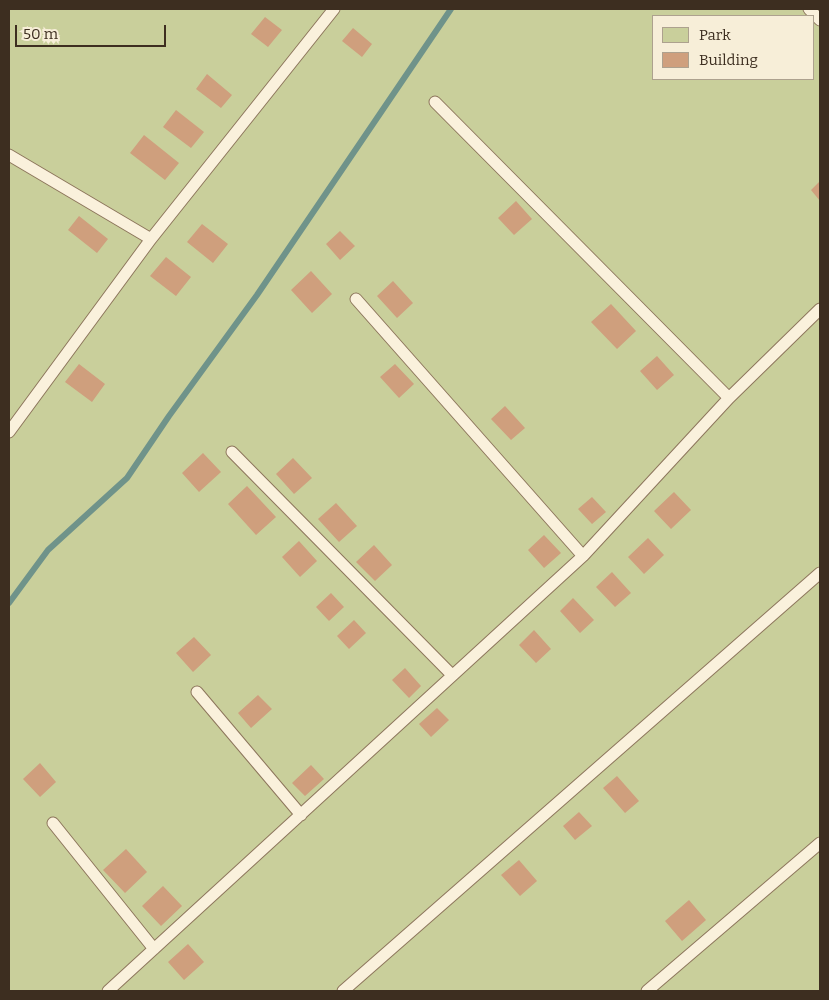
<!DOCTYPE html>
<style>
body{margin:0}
#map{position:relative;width:829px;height:1000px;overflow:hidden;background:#f0e4c8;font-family:Bitter,serif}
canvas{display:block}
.frame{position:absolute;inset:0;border:10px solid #3d2e20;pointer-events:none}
.legend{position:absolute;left:652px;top:15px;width:162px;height:65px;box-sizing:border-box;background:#f7eed8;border:1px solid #ada18e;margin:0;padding:6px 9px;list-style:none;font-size:15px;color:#3d2e20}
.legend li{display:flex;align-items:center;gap:10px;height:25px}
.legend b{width:25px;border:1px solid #ada18e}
.scale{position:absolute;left:15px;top:25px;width:151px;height:22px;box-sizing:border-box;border:2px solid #3d2e20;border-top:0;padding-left:6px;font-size:15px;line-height:18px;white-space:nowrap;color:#3d2e20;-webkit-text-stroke:4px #f7eed8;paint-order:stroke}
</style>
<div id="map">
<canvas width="829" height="1000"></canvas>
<div class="frame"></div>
<ul class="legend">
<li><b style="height:14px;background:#c9cf9b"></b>Park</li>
<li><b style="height:14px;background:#cf9f7d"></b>Building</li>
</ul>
<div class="scale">50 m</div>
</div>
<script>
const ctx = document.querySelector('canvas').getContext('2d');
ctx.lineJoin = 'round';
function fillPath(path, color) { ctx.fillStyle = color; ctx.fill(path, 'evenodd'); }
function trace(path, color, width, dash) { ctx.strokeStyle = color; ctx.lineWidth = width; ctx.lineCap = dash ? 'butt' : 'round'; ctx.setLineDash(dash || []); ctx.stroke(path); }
fillPath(new Path2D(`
 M9 9H820V991H9ZM653 16H813V79H653Z`), '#c9cf9b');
trace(new Path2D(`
 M9 603 48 550 127 478 169 416 257 295 451 9`), '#6f938a', 6);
fillPath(new Path2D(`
 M265 17 282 30 268 47 251 34Z
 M353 28 372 44 362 57 342 41Z
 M207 74 232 95 221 108 196 89Z
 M176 110 204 132 191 148 163 127Z
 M144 135 179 163 165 180 130 153Z
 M820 181V201L811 190Z
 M516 201 532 219 514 235 498 218Z
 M79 216 108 239 97 253 68 230Z
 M202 224 228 244 213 263 187 242Z
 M340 231 355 246 340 260 326 244Z
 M166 257 191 277 176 296 150 276Z
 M311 271 332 294 312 313 291 290Z
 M393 281 413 303 397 318 377 296Z
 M611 304 636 331 617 349 591 322Z
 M657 356 674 375 657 390 640 371Z
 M79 364 105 384 92 402 65 382Z
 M395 364 414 384 399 398 380 377Z
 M505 406 525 428 511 440 491 419Z
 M203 453 221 472 199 492 182 473Z
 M293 458 312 478 294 494 276 474Z
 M247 486 276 517 256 535 228 504Z
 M674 492 691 510 671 529 654 511Z
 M592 497 606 512 592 524 578 509Z
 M336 503 357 526 339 542 318 519Z
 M544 535 561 553 544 568 528 550Z
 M648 538 664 555 644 574 628 557Z
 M299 541 317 561 300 577 282 557Z
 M374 545 392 565 375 581 356 562Z
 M612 572 631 593 615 607 596 587Z
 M331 593 344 607 329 621 316 607Z
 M573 598 594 620 580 633 560 611Z
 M354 620 366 633 349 649 337 636Z
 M534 630 551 649 536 663 519 645Z
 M194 637 211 655 193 672 176 653Z
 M405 668 421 686 409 698 392 680Z
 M258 695 272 709 251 728 238 713Z
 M437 708 449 720 431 737 419 724Z
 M40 763 56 782 40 797 23 779Z
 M311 765 324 779 305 796 292 783Z
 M617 776 639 801 625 813 603 788Z
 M579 812 592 826 575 840 563 826Z
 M126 849 147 872 125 893 103 870Z
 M519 860 537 881 520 896 501 875Z
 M163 886 182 906 161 926 142 906Z
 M689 900 706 920 682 941 665 921Z
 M188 944 204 962 184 980 168 962Z`), '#cf9f7d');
const service = new Path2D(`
 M809 9 820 20
 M435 102 729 398
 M9 155 151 239
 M356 299 583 556
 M9 432 151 239 334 9
 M232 452 452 675
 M197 692 301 815
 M53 823 154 949
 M108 991 583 556 729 398 820 309
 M343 991 820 573
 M647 991 820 843`);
trace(service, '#8d765c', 13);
trace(service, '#faf1dc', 11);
</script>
